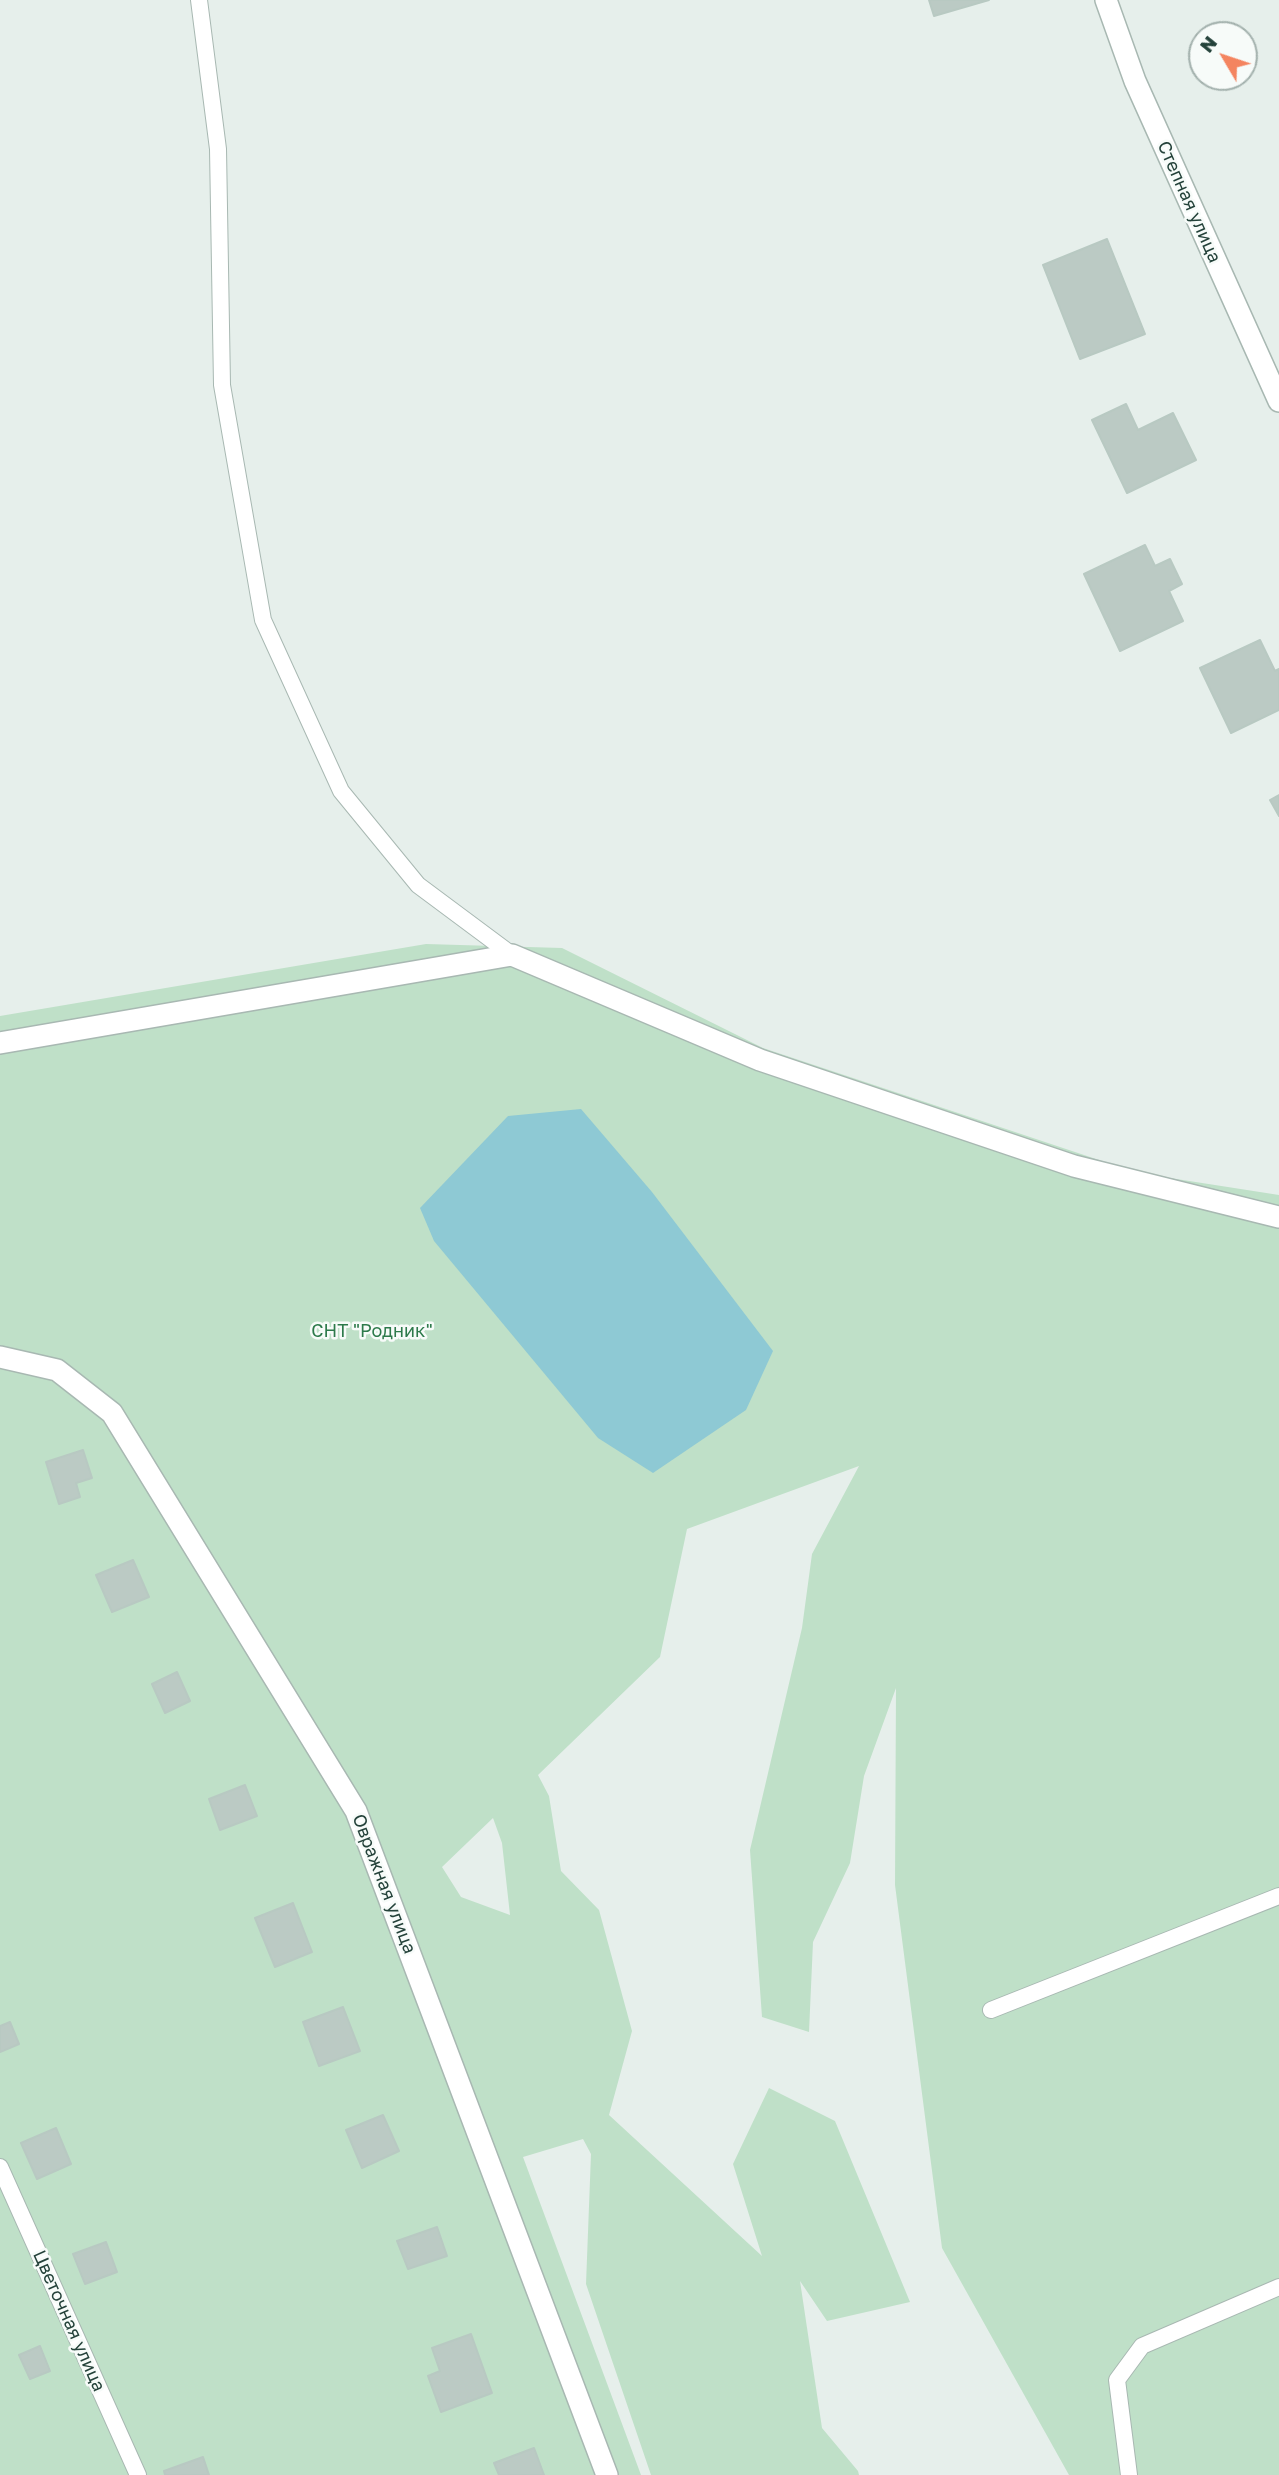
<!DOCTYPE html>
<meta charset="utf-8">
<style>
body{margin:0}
#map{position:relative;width:1279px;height:2475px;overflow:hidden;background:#e6efeb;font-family:"Golos Text",sans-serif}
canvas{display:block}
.north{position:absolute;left:1188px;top:21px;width:70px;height:70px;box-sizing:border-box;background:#f7fbf9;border:2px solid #a3b1ad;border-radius:50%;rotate:309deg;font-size:19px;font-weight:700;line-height:28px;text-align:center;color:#24423a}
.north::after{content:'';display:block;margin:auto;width:24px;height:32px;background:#f4845f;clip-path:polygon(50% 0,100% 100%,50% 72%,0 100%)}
</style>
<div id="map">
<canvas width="1279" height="2475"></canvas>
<div class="north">N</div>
</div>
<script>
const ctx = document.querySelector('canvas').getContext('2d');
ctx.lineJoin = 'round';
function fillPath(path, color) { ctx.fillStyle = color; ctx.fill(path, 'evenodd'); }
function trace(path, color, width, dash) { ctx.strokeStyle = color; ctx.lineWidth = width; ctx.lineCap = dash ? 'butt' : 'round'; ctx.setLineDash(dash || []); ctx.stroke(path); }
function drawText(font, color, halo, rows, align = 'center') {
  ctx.font = font + ' "Golos Text",sans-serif'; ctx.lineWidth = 5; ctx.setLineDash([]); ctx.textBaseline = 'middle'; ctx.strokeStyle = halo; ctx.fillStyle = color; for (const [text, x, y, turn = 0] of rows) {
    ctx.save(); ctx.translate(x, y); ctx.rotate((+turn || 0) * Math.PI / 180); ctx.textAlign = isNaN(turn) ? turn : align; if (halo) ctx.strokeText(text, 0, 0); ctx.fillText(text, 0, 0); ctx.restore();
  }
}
fillPath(new Path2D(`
 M426 944 562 948 763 1048 1138 1173 1279 1195V2475H1069L942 2248 895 1885 896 1688 864 1776 850 1863 813 1942 809 2032 762 2017 750 1850 802 1628 812 1554 859 1466 687 1529 660 1657 538 1775 549 1796 561 1871 599 1910 632 2031 609 2115 762 2256 733 2164 769 2088 835 2121 910 2302 827 2321 800 2281 822 2428 858 2471 859 2475H651L586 2284 591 2154 583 2139 523 2157 641 2475H0V1016ZM493 1818 502 1843 510 1915 461 1897 442 1867Z`), '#bfe0c8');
fillPath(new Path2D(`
 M581 1109 652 1192 773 1351 746 1410 653 1473 598 1438 434 1241 420 1208 508 1116Z`), '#8ec9d4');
const building = new Path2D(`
 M929 0H989L934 16Z
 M1107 239 1145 334 1080 359 1043 265Z
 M1126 404 1138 430 1173 413 1196 460 1127 493 1092 420Z
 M1145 545 1155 566 1170 559 1182 584 1169 591 1183 621 1120 651 1084 574Z
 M1260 640 1275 671 1279 669V710L1231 733 1200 668Z
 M1279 795V816L1270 800Z
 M83 1450 92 1478 76 1483 80 1497 59 1504 46 1462Z
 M133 1560 149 1597 112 1612 96 1575Z
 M177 1672 190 1701 165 1713 152 1684Z
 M245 1785 257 1816 220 1830 209 1799Z
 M293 1903 312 1952 275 1967 255 1918Z
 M343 2007 360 2051 319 2066 303 2022Z
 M10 2022 19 2044 0 2052V2026Z
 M383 2115 399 2151 362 2168 346 2130Z
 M56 2128 71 2164 37 2179 21 2143Z
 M437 2227 447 2256 408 2269 397 2241Z
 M106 2242 117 2272 85 2284 73 2254Z
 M471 2334 492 2393 441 2412 428 2376 440 2371 432 2348Z
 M40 2346 50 2371 30 2379 19 2355Z
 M534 2448 544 2475H499L494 2463Z
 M203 2457 209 2475H165L164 2471Z`);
fillPath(building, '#bbcac4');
trace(building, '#b8c9c2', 2);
const service = new Path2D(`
 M199 0 218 149 222 385 263 620 341 791 418 885 512 955
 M991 2010 1279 1896
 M0 2167 138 2475
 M1129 2475 1117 2380 1142 2346 1279 2287`);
const minor = new Path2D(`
 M1106 0 1135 81 1279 401
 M0 1043 512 955 760 1060 1074 1166 1279 1217
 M0 1357 57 1370 112 1413 356 1811 607 2475`);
trace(service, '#a8b8b2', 18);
trace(minor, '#a8b8b2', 24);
trace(service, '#fff', 16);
trace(minor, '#fff', 21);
drawText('18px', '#24423a', '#f7fbf9', [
 ["Степная улица",1189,202,66],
 ["Овражная улица",384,1884,69],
 ["Цветочная улица",69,2321,66]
]);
drawText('18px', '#2d7a4b', '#f7fbf9', [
 ["СНТ \"Родник\"",372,1331]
]);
</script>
